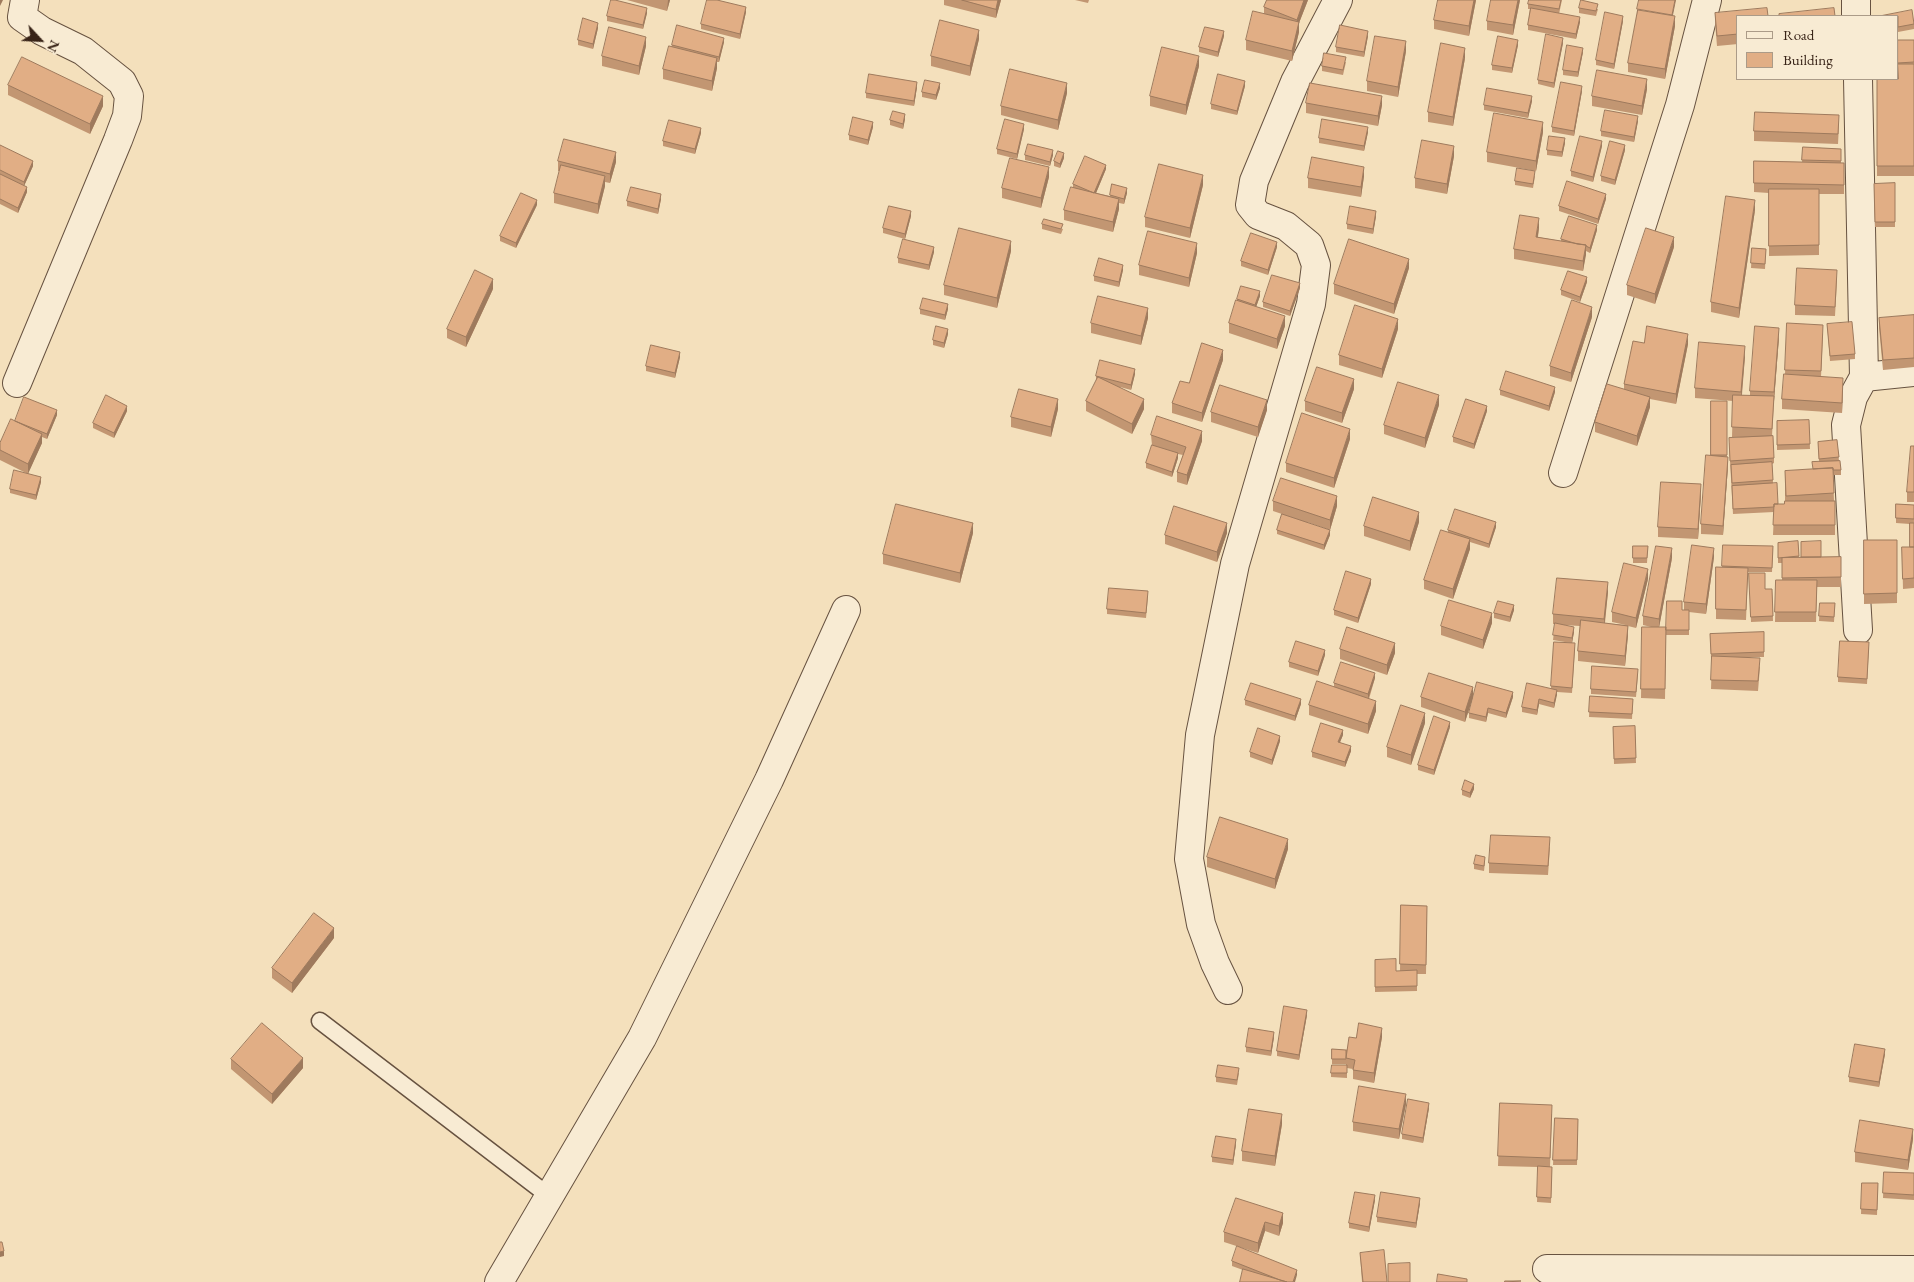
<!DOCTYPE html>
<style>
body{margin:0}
#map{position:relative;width:1914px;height:1282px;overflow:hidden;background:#f4e0bc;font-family:"EB Garamond",serif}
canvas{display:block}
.legend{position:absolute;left:1736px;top:15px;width:162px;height:65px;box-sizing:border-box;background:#f8ebd3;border:1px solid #ab9b88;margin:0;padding:6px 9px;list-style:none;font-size:15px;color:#382317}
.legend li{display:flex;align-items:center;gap:10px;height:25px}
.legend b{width:25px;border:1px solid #ab9b88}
.north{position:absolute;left:15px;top:15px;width:50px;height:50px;-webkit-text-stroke:4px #f8ebd3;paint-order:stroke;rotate:115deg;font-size:14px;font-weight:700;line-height:20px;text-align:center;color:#382317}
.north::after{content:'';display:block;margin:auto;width:18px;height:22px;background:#382317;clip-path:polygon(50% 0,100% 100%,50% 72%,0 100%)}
</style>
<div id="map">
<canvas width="1914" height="1282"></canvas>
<ul class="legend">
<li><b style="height:6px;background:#f8ebd3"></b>Road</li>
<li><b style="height:14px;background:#e1ae85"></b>Building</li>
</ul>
<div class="north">N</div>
</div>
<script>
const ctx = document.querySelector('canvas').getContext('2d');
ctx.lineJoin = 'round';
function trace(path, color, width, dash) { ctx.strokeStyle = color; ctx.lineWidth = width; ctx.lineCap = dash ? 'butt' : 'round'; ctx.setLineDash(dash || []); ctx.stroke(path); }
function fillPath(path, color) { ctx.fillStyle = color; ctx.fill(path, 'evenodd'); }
const lane = new Path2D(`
 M320 1021 549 1196`);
const street = new Path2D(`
 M1856 0V16
 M1858 79 1864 377
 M17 383 118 140 127 116 129 96 122 82 83 51 42 31 22 17 25 0
 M1563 473 1680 105 1707 0
 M1858 630 1846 425 1853 397 1864 377 1914 372
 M1228 990 1215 963 1201 924 1189 859 1200 735 1235 564 1311 304 1316 265 1309 245 1286 226 1258 215 1250 205 1254 181 1295 82 1338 0
 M1547 1269 1914 1270
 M499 1282 642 1038 769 780 846 610`);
trace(lane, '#675240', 19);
trace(street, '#675240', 30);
trace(lane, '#f8ebd3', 16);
trace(street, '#f8ebd3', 28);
fillPath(new Path2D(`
 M627 0H670L667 11Z
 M944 0H1001L996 18 944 5Z
 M1075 0H1089L1088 3Z
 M1267 0H1308L1299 23V32L1292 61 1246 50V40L1264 14V7Z
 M1476 0 1469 36 1434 29V20Z
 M1520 0 1513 35 1487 30V21Z
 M1562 0 1559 14 1580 22 1576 39 1528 30V25L1530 9H1528V4Z
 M1579 8 1598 9 1596 16 1579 13Z
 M1637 9 1675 26 1665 79 1628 72V63L1637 14Z
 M746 12 740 39 701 29V24Z
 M647 13 643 29 607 21V16Z
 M1715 13 1738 16V44L1717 46 1715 22Z
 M1898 16 1914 23V29L1898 32Z
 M1623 21 1614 69 1596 65V60Z
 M598 28 593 49 578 45V40Z
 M1224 36 1218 57 1199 52V47Z
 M1368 36 1364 57 1336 52V47Z
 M979 39 970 76 931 66V56Z
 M1898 40H1914V176H1877V79H1898Z
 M724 42 719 62H717V68L712 91 663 79V69L672 45Z
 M1563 43 1554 88 1538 84V80Z
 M1518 45 1512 73 1492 70V65Z
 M646 46 639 75 602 66V56Z
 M1406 51 1398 97 1367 91V81Z
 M1583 52 1578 77 1563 75V70Z
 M1465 58 1453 126 1428 122V112Z
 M1346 62 1343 75 1322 71V66Z
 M1199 66 1186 115 1150 106V96Z
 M8 85 103 106 90 134 8 95Z
 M1245 86 1237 115 1211 109V104Z
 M917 87 914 106 866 98V93Z
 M940 88 936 100 922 97V92Z
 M1647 89 1642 115 1592 106V96Z
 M1582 91 1574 136 1552 132V127Z
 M1067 93 1058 130 1001 115V106Z
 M1532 101 1528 118 1484 110V105Z
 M1306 103 1382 105 1378 126 1306 113Z
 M905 119 903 129 890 125V120Z
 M1638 121 1634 142 1601 136V131Z
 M1839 125 1838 144 1754 141V131Z
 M873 127 868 145 849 140V135Z
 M1024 129 1017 159 997 154V149Z
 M1368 132 1364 151 1319 143V138Z
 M1543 132 1536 171 1487 162V152Z
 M701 133 695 154 663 146V141Z
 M1565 143 1562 157 1547 155V150Z
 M0 145 33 166 24 186 27 192 18 213 0 204Z
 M1602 146 1593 182 1571 176V171Z
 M1803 147 1841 149V163H1844V194H1819V255L1769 256V193L1754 192V161L1802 162Z
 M1625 150 1615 185 1601 181V176Z
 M1025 155H1053L1050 166 1025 160Z
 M1454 156 1447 194 1415 188V178Z
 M1064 158 1060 168 1054 166V161Z
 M558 161 616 162 610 183 605 182V186L598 214 554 203V193L560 171H558Z
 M1106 169 1096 193 1110 196 1112 184 1127 193 1124 204 1119 203V209L1113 232 1064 220V210L1073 187V184Z
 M1364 176 1361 197 1308 188V178Z
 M1535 176 1533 188 1515 185V181Z
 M1049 177 1041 208 1002 198V188Z
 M1895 183V227H1875L1874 184Z
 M1203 185 1190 238 1145 227V217Z
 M661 199 658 214 627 206V201Z
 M1606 199 1598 224 1559 211V206Z
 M537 205 516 248 500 241V236Z
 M1755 210 1739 318 1711 312V302Z
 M911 216 905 239 883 233V228Z
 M1376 216 1373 234 1347 229V224Z
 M1042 224 1063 229 1061 234 1042 229Z
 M1539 228 1538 237 1561 241V239L1597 230 1590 253 1586 251 1583 271 1514 259V249Z
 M1277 247 1268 275 1241 266V261Z
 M1674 247 1655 304 1627 295V285Z
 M1752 248 1766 249 1765 269 1751 268Z
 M1011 251 997 308 944 295V285Z
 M934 252 929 270 898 263V258Z
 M1197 253 1189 287 1139 275V265Z
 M1409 268 1394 314 1334 294V284Z
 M1123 270 1119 287 1094 281V276Z
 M1837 280 1835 316 1795 315V305Z
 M1587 282 1580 302 1561 295V290Z
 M1300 288 1290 316 1263 307V302Z
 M493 289 466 347 447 338V329Z
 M1260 296 1256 307 1285 326 1277 349 1229 333V323L1237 299Z
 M920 309H948L945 320 920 314Z
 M1914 315V367L1883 370 1879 328V318Z
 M1592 317 1571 382 1550 376V366Z
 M1148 318 1141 345 1091 333V323Z
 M1787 323 1823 334 1821 377 1843 388 1842 413 1782 409V399L1785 374Z
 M1827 324 1855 354V359L1830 361Z
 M1398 329 1382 378 1339 365V355Z
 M948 334 944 348 933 345V340Z
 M1779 337 1774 401 1772 436 1774 458V463L1772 464 1773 483 1778 504H1784L1785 501V471L1813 469 1819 462 1818 442 1837 440 1839 461 1841 470V475H1833L1834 501H1835V535H1773L1774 512 1733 514 1729 443 1742 438 1732 437 1733 401 1695 398V388L1745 356 1742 395 1750 396V391Z
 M1644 343 1688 344 1676 404 1650 399V407L1637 446 1595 432V422L1624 389V384Z
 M680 357 675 378 646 371V366Z
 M1223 360 1202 422 1172 413V403L1189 383Z
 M1135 374 1131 390 1120 387 1144 409 1132 434 1086 411V401L1096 381V376Z
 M1354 389 1342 423 1305 411V401Z
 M1500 390 1555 392 1549 411 1500 395Z
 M1727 401V457L1728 466 1723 535 1701 534V524L1711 456Z
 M1439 405 1425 448 1384 434V425Z
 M1058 409 1051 437 1011 427V417Z
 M1267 410 1258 437 1211 422V412Z
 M127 411 114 438 93 428V423Z
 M1487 411 1474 449 1453 442V437Z
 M57 415 47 439 42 437V443L28 473 41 482 36 500 10 493V489L26 473 0 460V443L15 421Z
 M1809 420 1810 449 1777 450V421Z
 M1151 435 1202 441 1187 485 1177 482V472L1183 455 1178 454V458L1172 477 1146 468V463L1152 445Z
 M1350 439 1334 488 1286 472V463Z
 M1914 446V502H1907V492Z
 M1701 494 1698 539 1658 537V527Z
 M1273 501 1337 506 1330 530 1307 522 1330 535 1324 550 1277 534V530L1282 514 1273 511Z
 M1896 504 1914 505V588L1903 589 1902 547H1910V524L1896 523Z
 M1419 522 1410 551 1364 536V526Z
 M1496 527 1489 548 1470 542V549L1453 599 1424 589V580L1448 532V530Z
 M973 533 960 583 883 564V554Z
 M1227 533 1217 562 1165 544V535Z
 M1864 540H1897V603L1864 604Z
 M1798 541 1799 557H1841V587H1817L1816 622H1775L1776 580H1782V563H1778V543Z
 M1633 546H1648L1647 563H1633Z
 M1773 546 1772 572H1748L1746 620 1716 619V567H1722V566Z
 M1714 557 1706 614 1689 612V635H1666L1665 699 1641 698 1642 627H1651L1643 625V616L1672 558 1659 627H1666L1682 610H1684V602Z
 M1749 573 1765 589H1772L1773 621 1751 622Z
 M1648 579 1636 628 1628 626V635L1625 666 1578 661V651L1580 626 1563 625 1574 632 1572 643 1575 648 1572 693 1557 692 1554 708 1539 704 1537 715 1522 712V707L1551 688 1554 642 1571 643 1553 640 1555 624H1553V614L1608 592 1605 623 1626 625 1612 622V612Z
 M1371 584 1358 623 1334 615V610Z
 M1148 596 1146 618 1107 614V609Z
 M1820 603H1835L1834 622 1819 621Z
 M1514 610 1510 622 1494 618V613Z
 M1492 623 1483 649 1441 635V626Z
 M1764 632V657H1750L1760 667 1758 691 1711 689 1712 658H1711L1710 634Z
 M1869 647 1867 684 1838 682V677Z
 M1340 649 1395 653 1387 675 1340 659Z
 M1325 655 1318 676 1289 667V662Z
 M1638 674 1636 697 1591 694V689Z
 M1375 678 1369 699 1376 711 1368 734 1309 715V705L1334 687V683Z
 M1590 696 1633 699 1632 719 1589 717Z
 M1421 697H1473L1465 722 1421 707Z
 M1513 697 1506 718 1488 713 1486 722 1469 718V713Z
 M1245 700 1301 704 1295 721 1245 705Z
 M1425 723 1411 765 1387 757V747Z
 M1635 726 1636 763 1614 764 1613 727Z
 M1450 727 1434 775 1418 770V765Z
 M1343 735 1340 742 1351 751 1345 767 1312 757V752Z
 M1280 741 1272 765 1250 757V752Z
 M1474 789 1470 798 1462 795V790Z
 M1550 847 1548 875 1489 873V863Z
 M1288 849 1275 889 1207 867V857Z
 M1485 862 1484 871 1474 869V864Z
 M1401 905 1427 906 1426 974H1417V991L1375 992V960L1396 971H1400Z
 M334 938 292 993 272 978V968Z
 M1307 1015 1299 1060 1277 1056V1051Z
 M1274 1037 1271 1056 1246 1052V1047Z
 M1382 1037 1374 1083 1353 1079V1069L1347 1068V1078L1331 1077V1073L1346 1065V1064H1332V1049L1346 1050 1356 1038Z
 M1885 1054 1879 1087 1849 1082V1077Z
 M231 1059 303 1068 272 1104 231 1069Z
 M1239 1073 1237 1085 1216 1082V1077Z
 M1500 1103 1552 1114 1550 1167H1552L1551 1203 1537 1202 1538 1167 1498 1166Z
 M1406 1104 1399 1139 1353 1131V1122Z
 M1429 1108 1423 1143 1402 1139V1134Z
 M1555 1118 1578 1119 1577 1165H1553Z
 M1282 1124 1275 1166 1242 1161V1151Z
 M1913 1139 1908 1170 1855 1162V1152Z
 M1236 1144 1233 1165 1212 1162V1157Z
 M1884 1172 1914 1173V1200L1883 1198Z
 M1862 1183H1878L1877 1215 1861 1214Z
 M1375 1200 1369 1232 1349 1228V1223Z
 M1420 1203 1416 1228 1377 1222V1217Z
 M1283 1213V1223L1279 1236 1265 1231 1258 1253 1224 1242V1232Z
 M1360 1253 1387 1282H1362Z
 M1232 1261 1297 1275 1240 1282 1243 1270 1232 1266Z`), '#c29672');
fillPath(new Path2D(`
 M0 0H3L0 6Z
 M668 0H670L667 11Z
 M998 0H1001L996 18V9Z
 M1304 0H1308L1299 23V32L1292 61V51L1297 29V20Z
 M1474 0H1476L1469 36V26Z
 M1518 0H1520L1513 35V25Z
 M1675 0H1676L1672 20V15Z
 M746 7V12L740 39V34Z
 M647 8V13L643 29V25Z
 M1623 16V21L1614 69V64Z
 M1675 16V26L1665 79V69Z
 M1580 17V22L1576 39V34Z
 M598 23V28L593 49V44Z
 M979 30V39L970 76V66Z
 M1224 31V36L1218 57V52Z
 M1368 31V36L1364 57V52Z
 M646 37V46L639 75V66Z
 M724 38V42L719 62V57Z
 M1563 38V43L1554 88V83Z
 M1518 40V45L1512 73V68Z
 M1406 41V51L1398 97V87Z
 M1465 48V58L1453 126V117Z
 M1583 48V52L1578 77V72Z
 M1199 56V66L1186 115V105Z
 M717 58V68L712 91V81Z
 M1647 79V89L1642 115V106Z
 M1245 81V86L1237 115V111Z
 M917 82V87L914 106V101Z
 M940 83V88L936 100V95Z
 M1067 83V93L1058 130V120Z
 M1582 86V91L1574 136V131Z
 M103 96V106L90 134V124Z
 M1382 96V105L1378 126V116Z
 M1532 96V101L1528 118V113Z
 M905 114V119L903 129V124Z
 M1638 116V121L1634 142V137Z
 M873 122V127L868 145V140Z
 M1543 122V132L1536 171V161Z
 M1024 124V129L1017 159V154Z
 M1368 127V132L1364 151V146Z
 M701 128V133L695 154V149Z
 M1565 138V143L1562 157V152Z
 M1602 141V146L1593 182V177Z
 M1625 145V150L1615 185V180Z
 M1454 146V156L1447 194V184Z
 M1053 150V155L1050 166V162Z
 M616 152V162L610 183V174Z
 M1064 153V158L1060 168V164Z
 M33 161V166L24 186V182Z
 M1106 165V169L1094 198V193Z
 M1049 167V177L1041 208V198Z
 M1364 167V176L1361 197V187Z
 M1203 175V185L1190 238V228Z
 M605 176V186L598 214V204Z
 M27 187V192L18 213V208Z
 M1127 188V193L1124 204V199Z
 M661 194V199L658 214V209Z
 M1606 194V199L1598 224V219Z
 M1119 199V209L1113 232V222Z
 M537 200V205L516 248V243Z
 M1755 200V210L1739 318V308Z
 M911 211V216L905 239V234Z
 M1376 211V216L1373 234V229Z
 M1539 218V228L1536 247V237Z
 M1597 225V230L1590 253V248Z
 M1674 237V247L1655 304V294Z
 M1011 241V251L997 308V298Z
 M1277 242V247L1268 275V270Z
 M1197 243V253L1189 287V278Z
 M1586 245V255L1583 271V261Z
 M934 247V252L929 270V265Z
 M1409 259V268L1394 314V304Z
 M1123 265V270L1119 287V282Z
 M1587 277V282L1580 302V297Z
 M493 279V289L466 347V337Z
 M1300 283V288L1290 316V311Z
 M1260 291V296L1255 310V305Z
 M948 304V309L945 320V315Z
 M1592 307V317L1571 382V373Z
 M1148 308V318L1141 345V336Z
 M1285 316V326L1277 349V339Z
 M1398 319V329L1382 378V369Z
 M1779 328V337L1774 401V392Z
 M948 329V334L944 348V343Z
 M1688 334V344L1676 404V394Z
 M1745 346V356L1741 402V392Z
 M1223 350V360L1202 422V413Z
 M680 352V357L675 378V373Z
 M1135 369V374L1131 390V385Z
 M1843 378V388L1842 413V403Z
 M1354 379V389L1342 423V413Z
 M1555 387V392L1549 411V406Z
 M1439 395V405L1425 448V438Z
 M1650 397V407L1637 446V436Z
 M1058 399V409L1051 437V427Z
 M1144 399V409L1132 434V424Z
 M1267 400V410L1258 437V427Z
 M127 406V411L114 438V433Z
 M1487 406V411L1474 449V444Z
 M57 410V415L47 439V434Z
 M1350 429V439L1334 488V478Z
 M1202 431V441L1187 485V475Z
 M42 434V443L28 474V464Z
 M1178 453V458L1172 477V472Z
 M1728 457V466L1723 535V526Z
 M41 477V482L36 500V495Z
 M1701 484V494L1698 539V529Z
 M1337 496V506L1330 530V520Z
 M1419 512V522L1410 551V541Z
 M1496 522V527L1489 548V544Z
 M973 523V533L960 583V573Z
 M1227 523V533L1217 562V552Z
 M1330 530V535L1324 550V545Z
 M1470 539V549L1453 599V589Z
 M1672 548V558L1659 628V619Z
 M1714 548V557L1706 614V604Z
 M1648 569V579L1636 628V618Z
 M1371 579V584L1358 623V618Z
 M1608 582V592L1604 628V619Z
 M1514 605V610L1510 622V617Z
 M1492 613V623L1483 649V640Z
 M1628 626V635L1625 666V656Z
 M1574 627V632L1572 643V638Z
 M1395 643V653L1387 675V665Z
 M1325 650V655L1318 676V671Z
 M1375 673V678L1368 699V694Z
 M1473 687V697L1465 722V712Z
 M1557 690V695L1554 708V703Z
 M1513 692V697L1506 718V713Z
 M1301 699V704L1295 721V716Z
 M1539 699V704L1537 715V710Z
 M1376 701V711L1368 734V724Z
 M1488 708V713L1486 722V717Z
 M1425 713V723L1411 765V755Z
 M1450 722V727L1434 775V770Z
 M1343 730V735L1338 747V742Z
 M1280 736V741L1272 765V760Z
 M1351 746V751L1345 767V762Z
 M1474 784V789L1470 798V793Z
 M1288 839V849L1275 889V879Z
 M334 928V938L292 993V983Z
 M1307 1010V1015L1299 1060V1055Z
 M1382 1028V1037L1374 1083V1073Z
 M1274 1032V1037L1271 1056V1051Z
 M1885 1049V1054L1879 1087V1082Z
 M303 1058V1068L272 1104V1094Z
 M1406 1094V1104L1399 1139V1129Z
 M1429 1103V1108L1423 1143V1138Z
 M1282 1114V1124L1275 1166V1156Z
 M1913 1129V1139L1908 1170V1160Z
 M1236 1139V1144L1233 1165V1160Z
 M1375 1195V1200L1369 1232V1227Z
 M1420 1198V1203L1416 1228V1223Z
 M1283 1213V1223L1279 1236V1226Z
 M1265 1222V1231L1258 1253V1243Z
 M4 1251V1256L0 1257V1252Z
 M1297 1270V1275L1295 1282H1293Z`), '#9e7a5d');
const building = new Path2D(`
 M611 0H615L647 8 643 25 607 16Z
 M707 0H717L746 7 740 34 701 24Z
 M962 0H998L996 9Z
 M1267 0H1304L1297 20 1264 7Z
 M1438 0H1474L1469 26 1434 20Z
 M1491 0H1518L1513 25 1487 21Z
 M1529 0H1561L1559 9 1528 4Z
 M1581 0 1598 4 1596 11 1579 8Z
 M1639 0H1675L1672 15 1637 9Z
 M1531 8 1580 17 1576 34 1528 25Z
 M1767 8 1768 16H1738V34L1717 36 1715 13Z
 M1834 8 1835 16H1779V14Z
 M1638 10 1675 16 1665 69 1628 63Z
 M1912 10 1914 24 1898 27V16H1880Z
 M1253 11 1299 22 1292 51 1246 40Z
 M1605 12 1623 16 1614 64 1596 60Z
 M583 18 598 23 593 44 578 40Z
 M940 20 979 30 970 66 931 56Z
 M677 25 724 38 719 57 672 45Z
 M1340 25 1368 31 1364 52 1336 47Z
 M609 27 646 37 639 66 602 56Z
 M1205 27 1224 31 1218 52 1199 47Z
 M1546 34 1563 38 1554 83 1538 80Z
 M1375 36 1406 41 1398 87 1367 81Z
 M1498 36 1518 40 1512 68 1492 65Z
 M1898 40H1914V62L1898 63Z
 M1441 43 1465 48 1453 117 1428 112Z
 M1567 45 1583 48 1578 72 1563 70Z
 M669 46 717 58 712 81 663 69Z
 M1162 47 1199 56 1186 105 1150 96Z
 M1324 53 1346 57 1343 70 1322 66Z
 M22 57 103 96 90 124 8 85Z
 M1898 64H1914V166H1877V79H1898Z
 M1010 69 1067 83 1058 120 1001 106Z
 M1597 70 1647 79 1642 106 1592 96Z
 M869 74 917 82 914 101 866 93Z
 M1218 74 1245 81 1237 111 1211 104Z
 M925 80 940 83 936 95 922 92Z
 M1561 82 1582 86 1574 131 1552 127Z
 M1310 83 1382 96 1378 116 1306 103Z
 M1487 88 1532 96 1528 113 1484 105Z
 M1605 110 1638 116 1634 137 1601 131Z
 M893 111 905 114 903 124 890 120Z
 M1755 112 1839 115 1838 134 1754 131Z
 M1494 113 1543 122 1536 161 1487 152Z
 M853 117 873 122 868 140 849 135Z
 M1005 119 1024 124 1017 154 997 149Z
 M1322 119 1368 127 1364 146 1319 138Z
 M669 120 701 128 695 149 663 141Z
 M1549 136 1565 138 1562 152 1547 150Z
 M1580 136 1602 141 1593 177 1571 171Z
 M564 139 616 152 610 174 558 161Z
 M1422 140 1454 146 1447 184 1415 178Z
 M1610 141 1625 145 1615 180 1601 176Z
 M1028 144 1053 150 1050 162 1025 155Z
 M0 145 33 161 24 182 0 170Z
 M1803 147 1841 149V161L1802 160Z
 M1058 151 1064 153 1060 164 1054 161Z
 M1085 156 1106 165 1094 193 1073 184Z
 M1312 157 1364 167 1361 187 1308 178Z
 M1010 158 1049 167 1041 198 1002 188Z
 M1754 161 1844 163V185L1754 183Z
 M1159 164 1203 175 1190 228 1145 217Z
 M561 165 605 176 598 204 554 193Z
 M1517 168 1535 171 1533 184 1515 181Z
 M0 174 27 187 18 208 0 199Z
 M1567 181 1606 194 1598 219 1559 206Z
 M1895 183V222H1875L1874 184Z
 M1112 184 1127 188 1124 199 1110 195Z
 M631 187 661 194 658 209 627 201Z
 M1071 187 1119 199 1113 222 1064 210Z
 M1769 189H1819V245L1769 246Z
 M521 193 537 200 516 243 500 236Z
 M1726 196 1755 200 1739 308 1711 302Z
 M889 206 911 211 905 234 883 228Z
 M1350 206 1376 211 1373 229 1347 224Z
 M1520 215 1539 218 1536 237 1586 245 1583 261 1514 249Z
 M1569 216 1597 225 1590 248 1586 246V245L1577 244 1561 239Z
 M1044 219 1063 224 1061 229 1042 224Z
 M959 228 1011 241 997 298 944 285Z
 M1646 228 1674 237 1655 294 1627 285Z
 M1148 231 1197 243 1189 278 1139 265Z
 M1251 233 1277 242 1268 270 1241 261Z
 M903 239 934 247 929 265 898 258Z
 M1349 239 1409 259 1394 304 1334 284Z
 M1752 248 1766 249 1765 264 1751 263Z
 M1099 258 1123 265 1119 282 1094 276Z
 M1797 268 1837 270 1835 307 1795 305Z
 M475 270 493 279 466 337 447 329Z
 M1568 271 1587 277 1580 297 1561 290Z
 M1272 275 1300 283 1290 311 1263 302Z
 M1241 286 1260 291 1255 305 1237 299Z
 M1098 296 1148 308 1141 336 1091 323Z
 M923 298 948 304 945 315 920 309Z
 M1236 300 1285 316 1277 339 1229 323Z
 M1572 300 1592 307 1571 373 1550 366Z
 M1355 305 1398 319 1382 369 1339 355Z
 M1914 315V358L1883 360 1879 318Z
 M1852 322 1855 354 1830 356 1827 324Z
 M1787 323 1823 325 1821 371 1785 370Z
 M936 326 948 329 944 343 933 340Z
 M1647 326 1688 334 1676 394 1624 384 1633 341 1644 343Z
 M1755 326 1779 328 1774 392 1750 391Z
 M1699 342 1745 346 1741 392 1695 388Z
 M1202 343 1223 350 1202 413 1172 403 1180 381 1189 383Z
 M651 345 680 352 675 373 646 366Z
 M1100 360 1135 369 1131 385 1096 376Z
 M1317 367 1354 379 1342 413 1305 401Z
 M1506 371 1555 387 1549 406 1500 390Z
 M1784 374 1843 378 1842 403 1782 399Z
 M1098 377 1144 399 1132 424 1086 401Z
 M1398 382 1439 395 1425 438 1384 425Z
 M1607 384 1650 397 1637 436 1595 422Z
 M1220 385 1267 400 1258 427 1211 412Z
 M1019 389 1058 399 1051 427 1011 417Z
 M106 395 127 406 114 433 93 423Z
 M1733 395 1774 396 1772 429 1732 427Z
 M24 397 57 410 47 434 15 421Z
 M1466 399 1487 406 1474 444 1453 437Z
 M1711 401H1727V455H1711Z
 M1302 413 1350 429 1334 478 1286 463Z
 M1157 416 1202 431 1187 475 1177 472 1186 447 1151 435Z
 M11 419 42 434 28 464 0 450V443Z
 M1809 420 1810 444 1777 445V421Z
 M1773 436 1774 458 1730 461 1729 438Z
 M1837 440 1839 457 1819 459 1818 442Z
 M1152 445 1178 453 1172 472 1146 463Z
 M1911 446H1914V492H1907Z
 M1706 455 1728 457 1723 526 1701 524Z
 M1840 461 1841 470H1833V468L1813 469 1812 462Z
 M1772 462 1773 480 1732 483 1731 465Z
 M1833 468 1834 493 1786 496 1785 471Z
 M14 470 41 477 36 495 10 489Z
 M1281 478 1337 496 1330 520 1273 501Z
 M1661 482 1701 484 1698 529 1658 527Z
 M1777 483 1778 504H1774V507L1733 509 1732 486Z
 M1373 497 1419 512 1410 541 1364 526Z
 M1785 501H1835V525H1773L1774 504H1784Z
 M896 504 973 523 960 573 883 554Z
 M1896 504 1914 505V519L1896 518Z
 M1174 506 1227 523 1217 552 1165 535Z
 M1455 509 1496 522 1489 544 1448 530Z
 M1282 514 1330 530 1324 545 1277 530Z
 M1910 523H1914V547H1910Z
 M1441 530 1470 539 1453 589 1424 580Z
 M1864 540H1897V593L1864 594Z
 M1798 541 1799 556 1778 558V543Z
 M1821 541V557H1801V542Z
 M1692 545 1714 548 1706 604 1684 602Z
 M1723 545 1773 546 1772 568 1722 566Z
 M1633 546H1648L1647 558H1633Z
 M1656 546 1672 548 1659 619 1643 616Z
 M1902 547H1914V578L1903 579Z
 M1841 557V577L1782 578V558Z
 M1624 563 1648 569 1636 618 1612 612Z
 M1716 567 1748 568 1746 610 1716 609Z
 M1346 571 1371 579 1358 618 1334 610Z
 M1749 573H1765V589H1772L1773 616 1751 617Z
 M1557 578 1608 582 1604 619 1553 614Z
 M1776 580H1817L1816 612H1775Z
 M1109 588 1148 591 1146 613 1107 609Z
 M1449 600 1492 613 1483 640 1441 626Z
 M1498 601 1514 605 1510 617 1494 613Z
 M1667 601H1682V610H1689V630H1666Z
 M1820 603H1835L1834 617 1819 616Z
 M1581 620 1628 626 1625 656 1578 651Z
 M1555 623 1574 627 1572 638 1553 635Z
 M1347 627 1395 643 1387 665 1340 649Z
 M1642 627H1666L1665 689H1641Z
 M1764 632V652L1711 654 1710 634Z
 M1296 641 1325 650 1318 671 1289 662Z
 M1840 641 1869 642 1867 679 1838 677Z
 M1554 642 1575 643 1572 688 1551 686Z
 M1712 656 1760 658 1758 681 1711 680Z
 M1341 662 1375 673 1368 694 1334 683Z
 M1592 666 1638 669 1636 692 1591 689Z
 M1429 673 1473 687 1465 712 1421 697Z
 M1317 681 1376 701 1368 724 1309 705Z
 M1477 682 1513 692 1506 713 1488 708 1486 717 1469 713Z
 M1251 683 1301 699 1295 716 1245 700Z
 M1527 683 1557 690 1554 703 1539 699 1537 710 1522 707Z
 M1590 696 1633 699 1632 714 1589 712Z
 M1401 705 1425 713 1411 755 1387 747Z
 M1434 716 1450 722 1434 770 1418 765Z
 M1321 723 1343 730 1338 742 1351 746 1345 762 1312 752Z
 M1635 726 1636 758 1614 759 1613 727Z
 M1258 728 1280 736 1272 760 1250 752Z
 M1465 780 1474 784 1470 793 1462 790Z
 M1220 817 1288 839 1275 879 1207 857Z
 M1491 835 1550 837 1548 866 1489 863Z
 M1476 855 1485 857 1484 866 1474 864Z
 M1401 905 1427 906 1426 965 1400 964Z
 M314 913 334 928 292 983 272 968Z
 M1396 959V971L1417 970V986L1375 987V960Z
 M1284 1006 1307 1010 1299 1055 1277 1051Z
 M262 1023 303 1058 272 1094 231 1059Z
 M1359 1023 1382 1028 1374 1073 1353 1070 1355 1060 1346 1058 1349 1037 1356 1038Z
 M1249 1028 1274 1032 1271 1051 1246 1047Z
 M1855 1044 1885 1049 1879 1082 1849 1077Z
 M1332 1049 1346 1050V1059H1332Z
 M1218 1065 1239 1068 1237 1080 1216 1077Z
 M1332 1065H1347V1073H1331Z
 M1359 1086 1406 1094 1399 1129 1353 1122Z
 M1408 1099 1429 1103 1423 1138 1402 1134Z
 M1500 1103 1552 1105 1550 1158 1498 1156Z
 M1249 1109 1282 1114 1275 1156 1242 1151Z
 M1555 1118 1578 1119 1577 1160H1553Z
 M1860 1120 1913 1129 1908 1160 1855 1152Z
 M1216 1136 1236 1139 1233 1160 1212 1157Z
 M1538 1166 1552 1167 1551 1198 1537 1197Z
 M1884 1172 1914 1173V1195L1883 1193Z
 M1862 1183H1878L1877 1210 1861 1209Z
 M1355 1192 1375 1195 1369 1227 1349 1223Z
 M1381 1192 1420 1198 1416 1223 1377 1217Z
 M1236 1198 1283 1213 1279 1226 1265 1222 1258 1243 1224 1232Z
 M0 1242H2L4 1251 0 1252Z
 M1237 1246 1297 1270 1293 1282H1287L1280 1280 1232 1261Z
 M1384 1250 1387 1282H1363L1360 1253Z
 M1410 1263V1282H1388V1264Z
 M1243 1269 1287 1282H1240Z
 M1438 1274 1467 1279V1282H1437Z
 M1505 1281H1521L1505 1282Z`);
fillPath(building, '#e1ae85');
trace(building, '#9e7a5d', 1);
</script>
